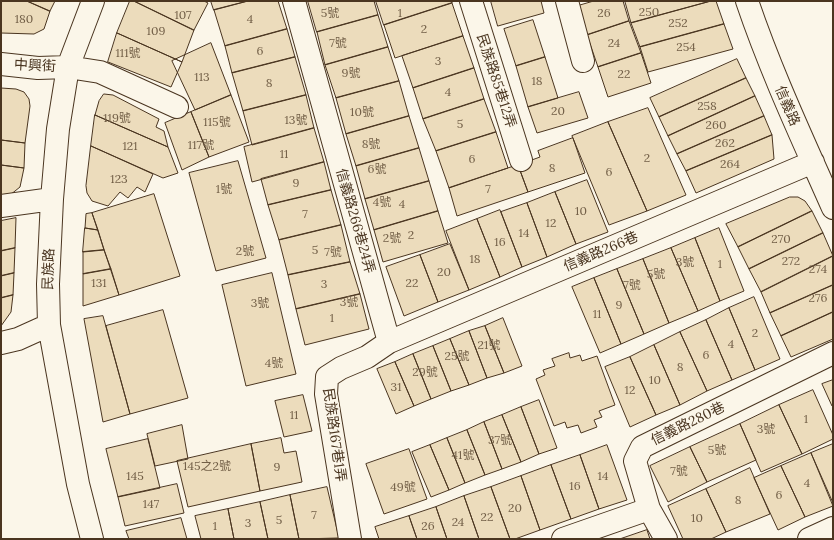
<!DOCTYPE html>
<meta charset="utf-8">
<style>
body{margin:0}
#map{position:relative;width:834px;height:540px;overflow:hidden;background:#fbf6e9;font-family:Lora,serif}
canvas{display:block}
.frame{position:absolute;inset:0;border:2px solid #4a3520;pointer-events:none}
</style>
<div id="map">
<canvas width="834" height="540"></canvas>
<div class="frame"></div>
</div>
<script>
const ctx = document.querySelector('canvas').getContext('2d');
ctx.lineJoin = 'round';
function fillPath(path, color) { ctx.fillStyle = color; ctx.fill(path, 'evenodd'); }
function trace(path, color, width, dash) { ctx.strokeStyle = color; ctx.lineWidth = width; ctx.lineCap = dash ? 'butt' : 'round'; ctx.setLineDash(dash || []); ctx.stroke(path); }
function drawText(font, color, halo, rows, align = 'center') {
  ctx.font = font + ' Lora,"Noto Sans TC",serif'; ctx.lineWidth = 3; ctx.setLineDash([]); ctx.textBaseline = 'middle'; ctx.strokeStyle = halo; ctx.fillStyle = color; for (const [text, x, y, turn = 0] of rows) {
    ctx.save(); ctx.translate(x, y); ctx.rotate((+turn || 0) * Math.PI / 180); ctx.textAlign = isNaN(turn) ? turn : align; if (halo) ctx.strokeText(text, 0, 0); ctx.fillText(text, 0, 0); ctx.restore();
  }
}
const building = new Path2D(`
 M1 1H27L50 11 44 29 34 34 1 33Z
 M27 1H55L50 11Z
 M130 1H134L194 30 182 62 117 33Z
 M134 1H204L208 3 194 30Z
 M211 1H248L214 10Z
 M248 1H278L287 29 225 46 214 10Z
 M308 1H374L378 15 317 32Z
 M376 1H452V3L384 25Z
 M491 1H541L544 13 498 26Z
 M594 1H623L629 21 587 35 578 6Z
 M627 1H711L631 23 625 2Z
 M711 1H716L724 24 640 47 631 23Z
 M452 3 463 36 395 58 384 25Z
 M378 15 388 47 325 65 317 32Z
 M533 20 545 57 516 66 504 29Z
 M629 21 641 53 598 67 587 35Z
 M724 24 733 49 648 72 640 47Z
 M287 29 295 57 232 73 225 46Z
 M117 33 182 62 171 87 108 62Z
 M463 36 474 68 413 88 402 56Z
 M211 43 231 95 195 110 172 61Z
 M388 47 399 81 336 98 325 65Z
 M641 53 651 83 608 97 598 67Z
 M295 57 306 95 243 111 232 73Z
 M545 57 558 98 528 107 516 66Z
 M737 59 746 78 659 117 650 98Z
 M474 68 484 99 423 119 413 88Z
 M746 78 755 96 668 136 659 117Z
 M399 81 409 116 346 134 336 98Z
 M1 88 16 89 24 92 29 99 30 106 25 143 1 140Z
 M579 92 588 118 537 133 528 107Z
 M104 94 113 95 159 119 156 127 164 131 168 147 95 115 99 101Z
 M231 95 249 142 209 157 191 112Z
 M306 95 314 128 252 145 243 111Z
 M755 96 764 116 677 154 668 136Z
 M484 99 496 132 436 151 423 119Z
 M648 108 686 195 647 211 608 122Z
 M191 112 209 157 182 170 165 123Z
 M95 115 168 147 178 173 163 178 91 146Z
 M409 116 419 148 356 166 346 134Z
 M764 116 772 135 686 171 677 154Z
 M608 122 647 211 609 225 572 136Z
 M314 128 324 162 252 182 244 147Z
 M496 132 508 168 449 188 436 151Z
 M772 135 774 159 696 193 686 171Z
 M573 138 585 173 528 192 518 165 540 157 538 151Z
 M1 140 25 143 24 168 1 165Z
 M91 146 153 174 145 192 137 187 128 198 120 192 108 206 92 201 87 193 86 186Z
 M419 148 429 181 365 199 356 166Z
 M238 161 266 258 216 271 189 173Z
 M324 162 331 190 268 205 261 179Z
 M1 165 24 168 20 187 10 195H1Z
 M518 165 528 192 457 216 449 188Z
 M587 180 608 232 576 244 555 192Z
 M429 181 438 211 374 230 365 199Z
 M331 190 341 225 279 240 268 205Z
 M555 192 576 244 547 257 527 203Z
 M154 194 180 276 119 295 92 213Z
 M790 197H798L805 201 812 211 738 247 726 224Z
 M527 203 547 257 522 267 501 212Z
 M500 210 522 267 500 277 477 219Z
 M438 211 448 243 383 262 374 230Z
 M812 211 823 233 749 269 738 247Z
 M92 213 98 230 85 228 86 214Z
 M16 218 15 248 1 251V221Z
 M477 219 500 277 469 290 446 231Z
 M341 225 350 262 288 275 279 240Z
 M85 228 98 230 104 250 83 252Z
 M719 228 744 291 720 301 695 238Z
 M823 233 833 256 761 292 749 269Z
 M695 238 720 301 698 311 671 248Z
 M450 244 469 290 438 302 420 255Z
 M15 248 14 273 1 276V251Z
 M671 248 698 311 669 323 643 259Z
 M104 250 111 269 83 274V252Z
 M420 255 438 302 404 316 386 267Z
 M833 256V285L770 313 761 292Z
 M643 259 669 323 644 334 617 269Z
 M350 262 360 294 296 309 288 275Z
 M111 269 119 295 83 306V274Z
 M617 269 644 334 621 344 594 278Z
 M14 273 13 295 1 298V276Z
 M272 273 296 374 246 386 222 285Z
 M594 278 621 344 600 353 572 287Z
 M833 285V312L781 336 770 313Z
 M360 294 369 329 305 345 296 309Z
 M13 295 11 312 1 326V298Z
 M754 297 780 359 755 370 729 308Z
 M729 308 755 370 732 380 706 320Z
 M163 310 188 398 130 414 106 326Z
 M833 312V339L791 357 781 336Z
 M103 316 130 414 103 422 84 319Z
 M503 318 522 366 504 373 485 326Z
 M706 320 732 380 707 391 680 332Z
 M485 326 504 373 487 378 469 331Z
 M469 331 487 378 469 385 450 339Z
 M680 332 707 391 680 405 654 345Z
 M450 339 469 385 451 391 433 346Z
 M654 345 680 405 656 415 630 357Z
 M433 346 451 391 431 399 413 354Z
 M569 353 570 358 580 355 582 361 597 356 615 405 599 411 602 417 594 420 597 427 581 433 578 425 567 428 565 422 554 426 536 379 545 375 543 370 555 366 552 359Z
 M413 354 431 399 414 406 395 362Z
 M630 357 656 415 630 427 605 367Z
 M395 362 414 406 396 414 377 369Z
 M833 380V406H832L822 384Z
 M813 390 833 435V439L802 454 779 405Z
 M303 395 312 431 284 437 275 401Z
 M539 400 557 448 539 454 521 407Z
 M779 405 802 454 761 472 740 424Z
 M521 407 539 454 521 462 502 415Z
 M502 415 521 462 502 469 484 422Z
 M484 422 502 469 485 475 467 430Z
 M740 424 756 460 707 482 690 447Z
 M182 425 188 459 155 466 147 434Z
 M467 430 485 475 465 483 447 438Z
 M281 438 284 453 296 451 302 482 260 491 251 444Z
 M447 438 465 483 449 490 430 445Z
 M148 439 160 488 118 497 106 449Z
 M251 444 260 491 188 507 177 461Z
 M833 444V503L811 453Z
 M430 445 449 490 431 497 412 452Z
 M607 445 627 500 599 509 580 455Z
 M690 447 707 482 668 502 650 466Z
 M409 449 427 499 384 514 366 464Z
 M811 453 833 506 805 517 781 466Z
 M580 455 599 509 571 519 551 465Z
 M551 465 571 519 540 530 521 476Z
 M781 466 805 517 778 530 754 478Z
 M750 468 770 514 726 532 706 489Z
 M521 476 540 530 515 539H510L491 487Z
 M177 484 184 513 125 526 118 497Z
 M327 487 339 538 299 539 290 495Z
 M491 487 510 539H479L464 496Z
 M706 489 726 532 711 539H683L668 506Z
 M290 495 299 539H268L260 502Z
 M464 496 479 539H447L436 507Z
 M260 502 268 539H234L228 509Z
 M436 507 447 539H417L409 516Z
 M228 509 234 539H201L195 516Z
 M409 516 417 539H379L375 527Z
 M181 518 187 539H129L126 531Z
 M647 530 650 539H620Z`);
fillPath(building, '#ecdcbc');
trace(building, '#4a3520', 1);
const minor = new Path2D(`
 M294 1 389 342
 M471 1 521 160
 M567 1 583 61
 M747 1C771 72 803 140 833 208
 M1 64 38 68 68 67 100 72 177 107
 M1 206 52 199
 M1 343 18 339 49 325
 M92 539 78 484 49 325 48 284 52 199 58 129 68 67 93 1
 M350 539 326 394 327 377 341 368 367 357 389 342 813 162
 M563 539 649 509
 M666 539 649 509 635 461 642 447 833 353
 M809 539 833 528`);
trace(minor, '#4a3520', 24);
trace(minor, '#fbf6e9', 22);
drawText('12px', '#725f47', null, [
 ["250",649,13],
 ["5號",330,14],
 ["1",400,14],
 ["26",604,14],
 ["107",183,16],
 ["180",24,20],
 ["4",250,20],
 ["252",678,24],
 ["2",424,30],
 ["109",156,32],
 ["7號",338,44],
 ["24",614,44],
 ["254",686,48],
 ["6",260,52],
 ["111號",128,54],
 ["3",438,62],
 ["9號",351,74],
 ["22",624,75],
 ["113",202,78],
 ["18",537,82],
 ["8",269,84],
 ["4",448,93],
 ["258",707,107],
 ["20",558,112],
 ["10號",362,113],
 ["119號",117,119],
 ["13號",296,121],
 ["115號",217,123],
 ["5",460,125],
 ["260",716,126],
 ["262",725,144],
 ["8號",371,145],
 ["117號",201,146],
 ["121",130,147],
 ["11",284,155],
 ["2",647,159],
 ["6",472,160],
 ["264",730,165],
 ["8",552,169],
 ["6號",377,170],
 ["6",609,173],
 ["123",119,180],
 ["9",296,184],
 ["1號",224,190],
 ["7",488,190],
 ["4號",382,203],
 ["4",402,205],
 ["10",581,212],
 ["7",305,215],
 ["12",551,224],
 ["14",524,234],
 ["2",411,236],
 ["2號",392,239],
 ["270",781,240],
 ["16",500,243],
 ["5",315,251],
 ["2號",245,252],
 ["7號",333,253],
 ["18",475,260],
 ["272",791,262],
 ["3號",685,263],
 ["1",720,265],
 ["274",818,270],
 ["20",444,273],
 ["5號",656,275],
 ["131",99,284],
 ["22",412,284],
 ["3",324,285],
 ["7號",632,286],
 ["276",818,299],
 ["3號",349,303],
 ["3號",260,304],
 ["9",619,306],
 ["11",597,315],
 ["1",332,319],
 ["2",755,334],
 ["4",731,345],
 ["21號",489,346],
 ["6",706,356],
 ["25號",457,357],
 ["4號",274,364],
 ["8",680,368],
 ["29號",425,373],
 ["10",655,381],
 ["31",396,388],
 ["12",630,391],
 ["11",294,416],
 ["1",806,420],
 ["3號",766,430],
 ["37號",500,441],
 ["5號",717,451],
 ["41號",463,456],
 ["145之2號",207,467],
 ["9",277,468],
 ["7號",679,472],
 ["145",135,477],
 ["14",603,477],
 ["4",807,484],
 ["16",575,487],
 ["49號",403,488],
 ["6",779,496],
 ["8",738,501],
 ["147",151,505],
 ["20",515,509],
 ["7",314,516],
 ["22",487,518],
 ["10",697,519],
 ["5",279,521],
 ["24",458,523],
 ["3",248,524],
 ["1",215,527],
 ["26",428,527]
]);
drawText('14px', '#4a3520', '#fbf6e9', [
 ["中興街",35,66,3],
 ["民族路85巷12弄",496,81,72],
 ["信義路",787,106,67],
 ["信義路266巷24弄",355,221,74],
 ["信義路266巷",601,252,-23],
 ["民族路",49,269,-88],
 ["信義路280巷",688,424,-26],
 ["民族路167巷1弄",334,435,82]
]);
</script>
